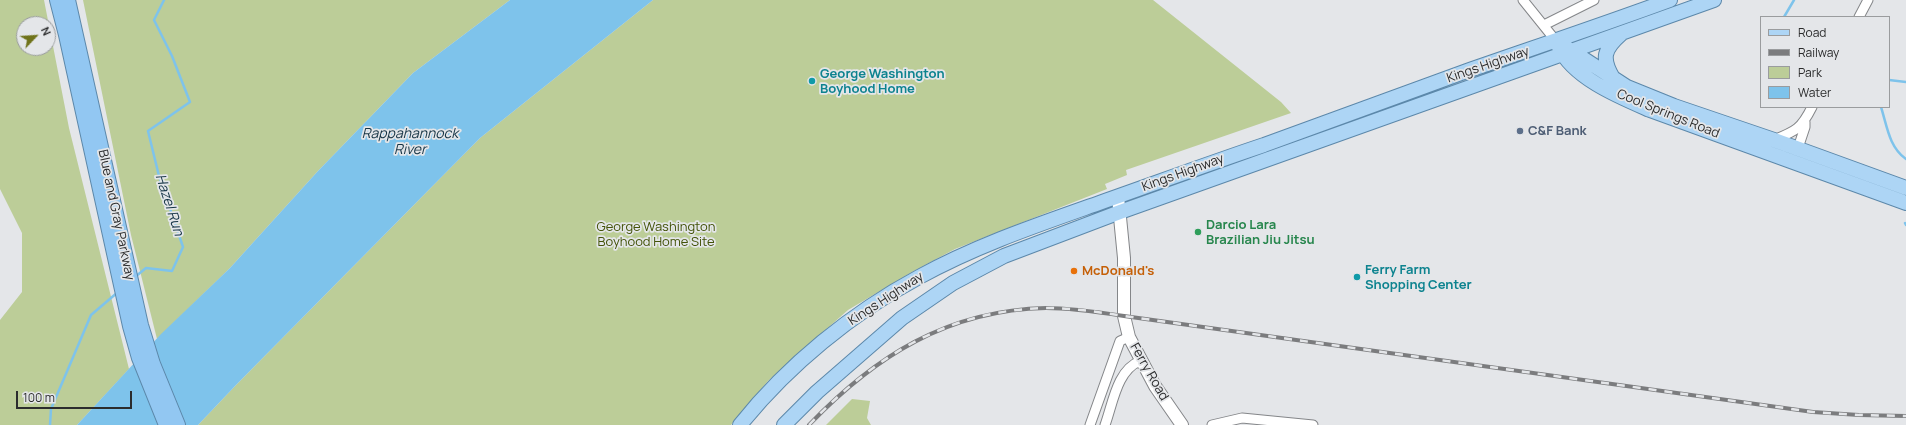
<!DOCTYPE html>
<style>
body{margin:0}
#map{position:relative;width:1906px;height:425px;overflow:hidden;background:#e4e6e9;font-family:Manrope,sans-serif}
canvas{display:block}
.legend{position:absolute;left:1760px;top:16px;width:130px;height:92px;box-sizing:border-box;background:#e4e6e9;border:1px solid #9a9c9e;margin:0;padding:5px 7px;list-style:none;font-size:12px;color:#2b2c2d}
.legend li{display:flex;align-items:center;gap:8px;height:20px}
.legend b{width:20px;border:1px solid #9a9c9e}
.north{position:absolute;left:16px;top:16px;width:40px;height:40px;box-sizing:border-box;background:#e4e6e9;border:1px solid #9a9c9e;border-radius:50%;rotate:65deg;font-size:11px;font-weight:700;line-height:16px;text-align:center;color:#2b2c2d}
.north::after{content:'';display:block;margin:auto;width:14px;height:18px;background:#6f731a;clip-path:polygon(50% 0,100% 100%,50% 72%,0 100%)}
.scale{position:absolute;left:16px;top:391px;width:116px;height:18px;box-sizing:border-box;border:2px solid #2b2c2d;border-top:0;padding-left:5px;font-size:12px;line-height:14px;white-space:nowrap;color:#2b2c2d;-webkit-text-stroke:3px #e4e6e9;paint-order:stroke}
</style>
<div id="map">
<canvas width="1906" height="425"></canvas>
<ul class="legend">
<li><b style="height:5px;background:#add5f5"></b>Road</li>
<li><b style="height:5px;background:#7b7c7e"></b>Railway</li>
<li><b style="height:11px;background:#bccd98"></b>Park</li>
<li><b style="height:11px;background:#7ec3eb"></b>Water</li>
</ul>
<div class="north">N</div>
<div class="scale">100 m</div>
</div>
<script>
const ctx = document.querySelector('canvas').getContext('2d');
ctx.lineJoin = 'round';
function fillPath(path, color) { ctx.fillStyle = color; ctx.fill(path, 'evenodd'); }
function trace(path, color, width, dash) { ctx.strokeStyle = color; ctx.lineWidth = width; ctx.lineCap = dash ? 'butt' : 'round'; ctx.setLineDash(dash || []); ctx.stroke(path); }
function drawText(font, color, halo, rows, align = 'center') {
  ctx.font = font + ' Manrope,sans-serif'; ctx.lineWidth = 3.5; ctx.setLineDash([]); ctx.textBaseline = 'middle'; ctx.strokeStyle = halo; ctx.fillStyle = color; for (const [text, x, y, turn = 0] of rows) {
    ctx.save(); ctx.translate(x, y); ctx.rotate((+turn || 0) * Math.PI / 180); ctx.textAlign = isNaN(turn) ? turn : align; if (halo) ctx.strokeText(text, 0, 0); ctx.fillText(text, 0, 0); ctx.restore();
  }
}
fillPath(new Path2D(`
 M0 0H44L69 128 129 369 77 425H0V320L22 292V233L0 189ZM24 24H48V48H24Z
 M83 0H510L413 73 318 171 230 268 157 339 131 235Z
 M653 0H1153L1281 102 1291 113 1126 170 1127 175 1105 184 1107 189 955 249 912 272 848 310 768 381 731 425H198L236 385 480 138Z
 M852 399 870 401 867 418 871 425H826Z`), '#bccd98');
fillPath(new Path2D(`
 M510 0H653L480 138 236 385 198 425H77L161 334 230 268 318 171 413 73Z`), '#7ec3eb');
trace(new Path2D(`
 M1784 17 1794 0
 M1889 80 1906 82
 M1881 107C1887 126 1889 147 1906 159
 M1905 223 1906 225
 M135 277 146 268 172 271 183 247 159 176 148 131 190 102 172 56 154 20 164 0
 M50 425 51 409 91 315 118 292`), '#7ec3eb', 2.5);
const minor = new Path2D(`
 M1523 0 1556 41
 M1859 17 1868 0
 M1544 25 1594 0
 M1774 140C1796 131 1801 129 1812 107
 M1798 148 1805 127V122
 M1090 425 1120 341 1129 337
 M1105 425C1113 403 1117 370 1140 361
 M1212 425 1242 418 1313 425`);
const secondary = new Path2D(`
 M1118 197 1124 258V316L1129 337 1155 386 1182 425`);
const primary = new Path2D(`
 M1559 47C1573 78 1620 97 1650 110L1906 203
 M1567 48 1627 87 1674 106 1774 140 1906 188
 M1613 78C1601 58 1604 49 1621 34
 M740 425C788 365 852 313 919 277 977 245 1040 224 1102 202 1156 183 1210 163 1264 145 1331 121 1397 96 1464 72 1533 48 1602 25 1670 0
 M784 425 817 392 902 318 953 283 1004 256 1120 212 1714 0`);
const trunk = new Path2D(`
 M57 0 66 35 130 326 139 358 166 425
 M68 0 141 325 153 364 178 425`);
trace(minor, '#848689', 11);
trace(secondary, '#848689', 14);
trace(primary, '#5c88aa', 16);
trace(trunk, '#5c88aa', 16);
trace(minor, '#fff', 9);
trace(secondary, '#fff', 12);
trace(primary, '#add5f5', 14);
trace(trunk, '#92c7f2', 14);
const rail = new Path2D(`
 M809 425C875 356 948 310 1046 308 1072 308 1098 312 1124 316L1813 412 1859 415 1906 416`);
trace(rail, '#7b7c7e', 4);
trace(rail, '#e4e6e9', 2.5, [8]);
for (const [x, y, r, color] of [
 [812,81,4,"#0f9aa8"],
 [1520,131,4,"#5c6f8a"],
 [1198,232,4,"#2e9e5b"],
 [1074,271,4,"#e8710a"],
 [1357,277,4,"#0f9aa8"]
]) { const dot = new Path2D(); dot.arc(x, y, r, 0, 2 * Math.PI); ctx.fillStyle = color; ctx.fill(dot); trace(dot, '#e4e6e9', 1.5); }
drawText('13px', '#2b2c2d', '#e4e6e9', [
 ["Kings Highway",1488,65,-19],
 ["Cool Springs Road",1668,114,22],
 ["Kings Highway",1183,173,-20],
 ["Blue and Gray Parkway",116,215,78],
 ["Kings Highway",886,299,-33],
 ["Ferry Road",1149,372,60]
]);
drawText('bold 13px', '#0d838f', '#e4e6e9', [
 ["George Washington",820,74],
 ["Boyhood Home",820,89],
 ["Ferry Farm",1365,270],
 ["Shopping Center",1365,285]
], 'left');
drawText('bold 13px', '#4e5e75', '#e4e6e9', [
 ["C&F Bank",1528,131]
], 'left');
drawText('bold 13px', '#27864d', '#e4e6e9', [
 ["Darcio Lara",1206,225],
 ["Brazilian Jiu Jitsu",1206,240]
], 'left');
drawText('13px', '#435308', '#e4e6e9', [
 ["George Washington",656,227],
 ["Boyhood Home Site",656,242]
]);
drawText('bold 13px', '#c56008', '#e4e6e9', [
 ["McDonald's",1082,271]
], 'left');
drawText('italic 14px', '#153445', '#e4e6e9', [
 ["Rappahannock",410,134],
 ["River",410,150],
 ["Hazel Run",169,205,72]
]);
</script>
